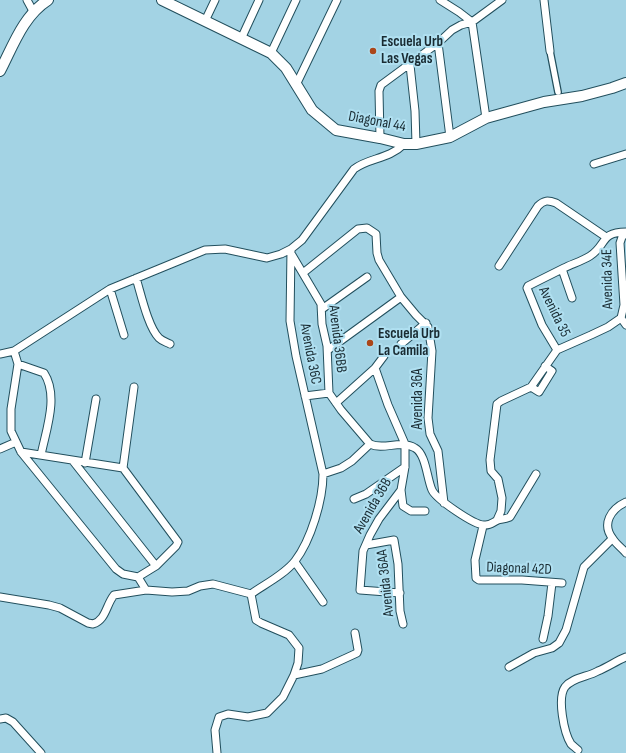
<!DOCTYPE html>
<style>
body{margin:0}
canvas{display:block;background:#a3d3e4}
</style>
<canvas width="626" height="753"></canvas>
<script>
const ctx = document.querySelector('canvas').getContext('2d');
ctx.lineJoin = 'round';
function trace(path, color, width, dash) { ctx.strokeStyle = color; ctx.lineWidth = width; ctx.lineCap = dash ? 'butt' : 'round'; ctx.setLineDash(dash || []); ctx.stroke(path); }
function drawText(font, color, halo, rows, align = 'center') {
  ctx.font = font + ' "Sofia Sans Condensed",sans-serif'; ctx.lineWidth = 4; ctx.setLineDash([]); ctx.textBaseline = 'middle'; ctx.strokeStyle = halo; ctx.fillStyle = color; for (const [text, x, y, turn = 0] of rows) {
    ctx.save(); ctx.translate(x, y); ctx.rotate((+turn || 0) * Math.PI / 180); ctx.textAlign = isNaN(turn) ? turn : align; if (halo) ctx.strokeText(text, 0, 0); ctx.fillText(text, 0, 0); ctx.restore();
  }
}
const pedestrian = new Path2D(`
 M550 51 558 92`);
const minor = new Path2D(`
 M27 0 33 11
 M440 0 459 12 472 22 502 0
 M544 0 550 51
 M205 21 215 0
 M241 39 259 0
 M438 43 450 137
 M271 53 296 0
 M410 65 415 111 416 144
 M296 85 337 0
 M380 138 379 91 381 85 438 43 452 30 461 25 472 22 486 118
 M594 164 626 154
 M626 233 622 237 620 243 624 305 621 318 626 325
 M292 255 321 304 322 324 327 346 329 393 341 410 370 444
 M499 266 538 206C544 200 548 200 556 203L606 237
 M562 269 572 298
 M303 273 358 229 367 228 376 234 377 253 379 260 401 297 416 315 428 327 432 351 428 418 430 434 438 451 444 503
 M136 278C141 294 148 327 159 338 162 341 166 342 170 344
 M110 289 124 335
 M322 309 367 277
 M401 344 426 323
 M328 350 401 297
 M557 350 542 325 527 288 528 286C540 280 552 274 564 268 572 264 582 261 590 256 607 245 600 232 626 232
 M14 351 18 364 11 409V431L21 452 116 569 123 574 138 577 156 566 176 546 178 542 123 468 21 452
 M0 354 14 351 110 289 205 250 225 249 267 258 281 254 291 249
 M18 364 44 373C59 396 46 430 41 455
 M375 368 388 405 405 444V467L401 490 379 519 370 535 363 551 360 590 400 593
 M531 387 539 392 552 371 545 366
 M305 396 329 393
 M336 403 375 368 384 356
 M0 449 16 442
 M73 461 156 566
 M85 463 96 399
 M123 468 134 387
 M323 474 341 468 352 461 370 444C384 451 400 439 415 448 426 454 427 479 432 490 436 499 474 525 484 525 490 526 493 522 498 520 503 519 505 519 510 517L536 474
 M401 490 403 506 411 511H425
 M354 499 366 494 405 467
 M626 502C611 509 601 524 613 539 616 544 622 548 626 553
 M497 520 501 511 502 498 498 479 491 471 490 460 497 404 501 401 531 387 557 350 591 335 608 327 621 318
 M483 526 475 560 476 578 479 580H522L562 583
 M366 545 394 540 398 564 400 611 403 624
 M295 562 323 602
 M138 577 146 590 172 592 188 591 200 586 213 584 251 594
 M251 594C265 584 284 575 295 561 311 540 323 500 323 474L296 356 290 321 291 249 302 240 354 169C370 157 388 160 404 144
 M0 597 49 605 60 608 88 623 93 624C106 620 106 605 114 595L146 590
 M543 639 548 616 552 583
 M509 667 534 653 552 648 559 643 566 630 584 567 612 539
 M294 675 322 669 357 653 358 650 355 633
 M0 719 6 718 13 722 41 753
 M578 750C576 748 573 746 571 744 564 733 557 698 565 687 573 677 588 677 598 671 608 667 616 661 626 657
 M217 753 215 730 219 717 228 714 248 717 267 713 283 697 294 675 298 663 299 648 289 635 261 623 256 620 251 594`);
const secondary = new Path2D(`
 M162 0 271 53 286 68 312 110 336 130 380 138 404 144H416L450 137 486 118 544 102 582 96 612 88 626 83
 M0 71C13 46 23 16 48 0`);
trace(pedestrian, '#224f5d', 8);
trace(minor, '#224f5d', 9);
trace(secondary, '#224f5d', 12);
trace(pedestrian, '#fff', 5.5);
trace(minor, '#fff', 7);
trace(secondary, '#fff', 10);
for (const [x, y, r, color] of [
 [373,51,4,"#ab4619"],
 [370,343,4,"#ab4619"]
]) { const dot = new Path2D(); dot.arc(x, y, r, 0, 2 * Math.PI); ctx.fillStyle = color; ctx.fill(dot); trace(dot, '#b0e0f1', 1.5); }
drawText('bold 15px', '#192b32', '#b0e0f1', [
 ["Escuela Urb",381,42],
 ["Las Vegas",381,59],
 ["Escuela Urb",378,334],
 ["La Camila",378,351]
], 'left');
drawText('15px', '#192b32', '#b0e0f1', [
 ["Diagonal 44",377,122,11],
 ["Avenida 34E",608,279,-91],
 ["Avenida 35",554,312,64],
 ["Avenida 36BB",337,339,83],
 ["Avenida 36C",310,354,79],
 ["Avenida 36A",418,399,-90],
 ["Avenida 36B",373,506,-60],
 ["Diagonal 42D",519,569,2],
 ["Avenida 36AA",386,583,-96]
]);
</script>
